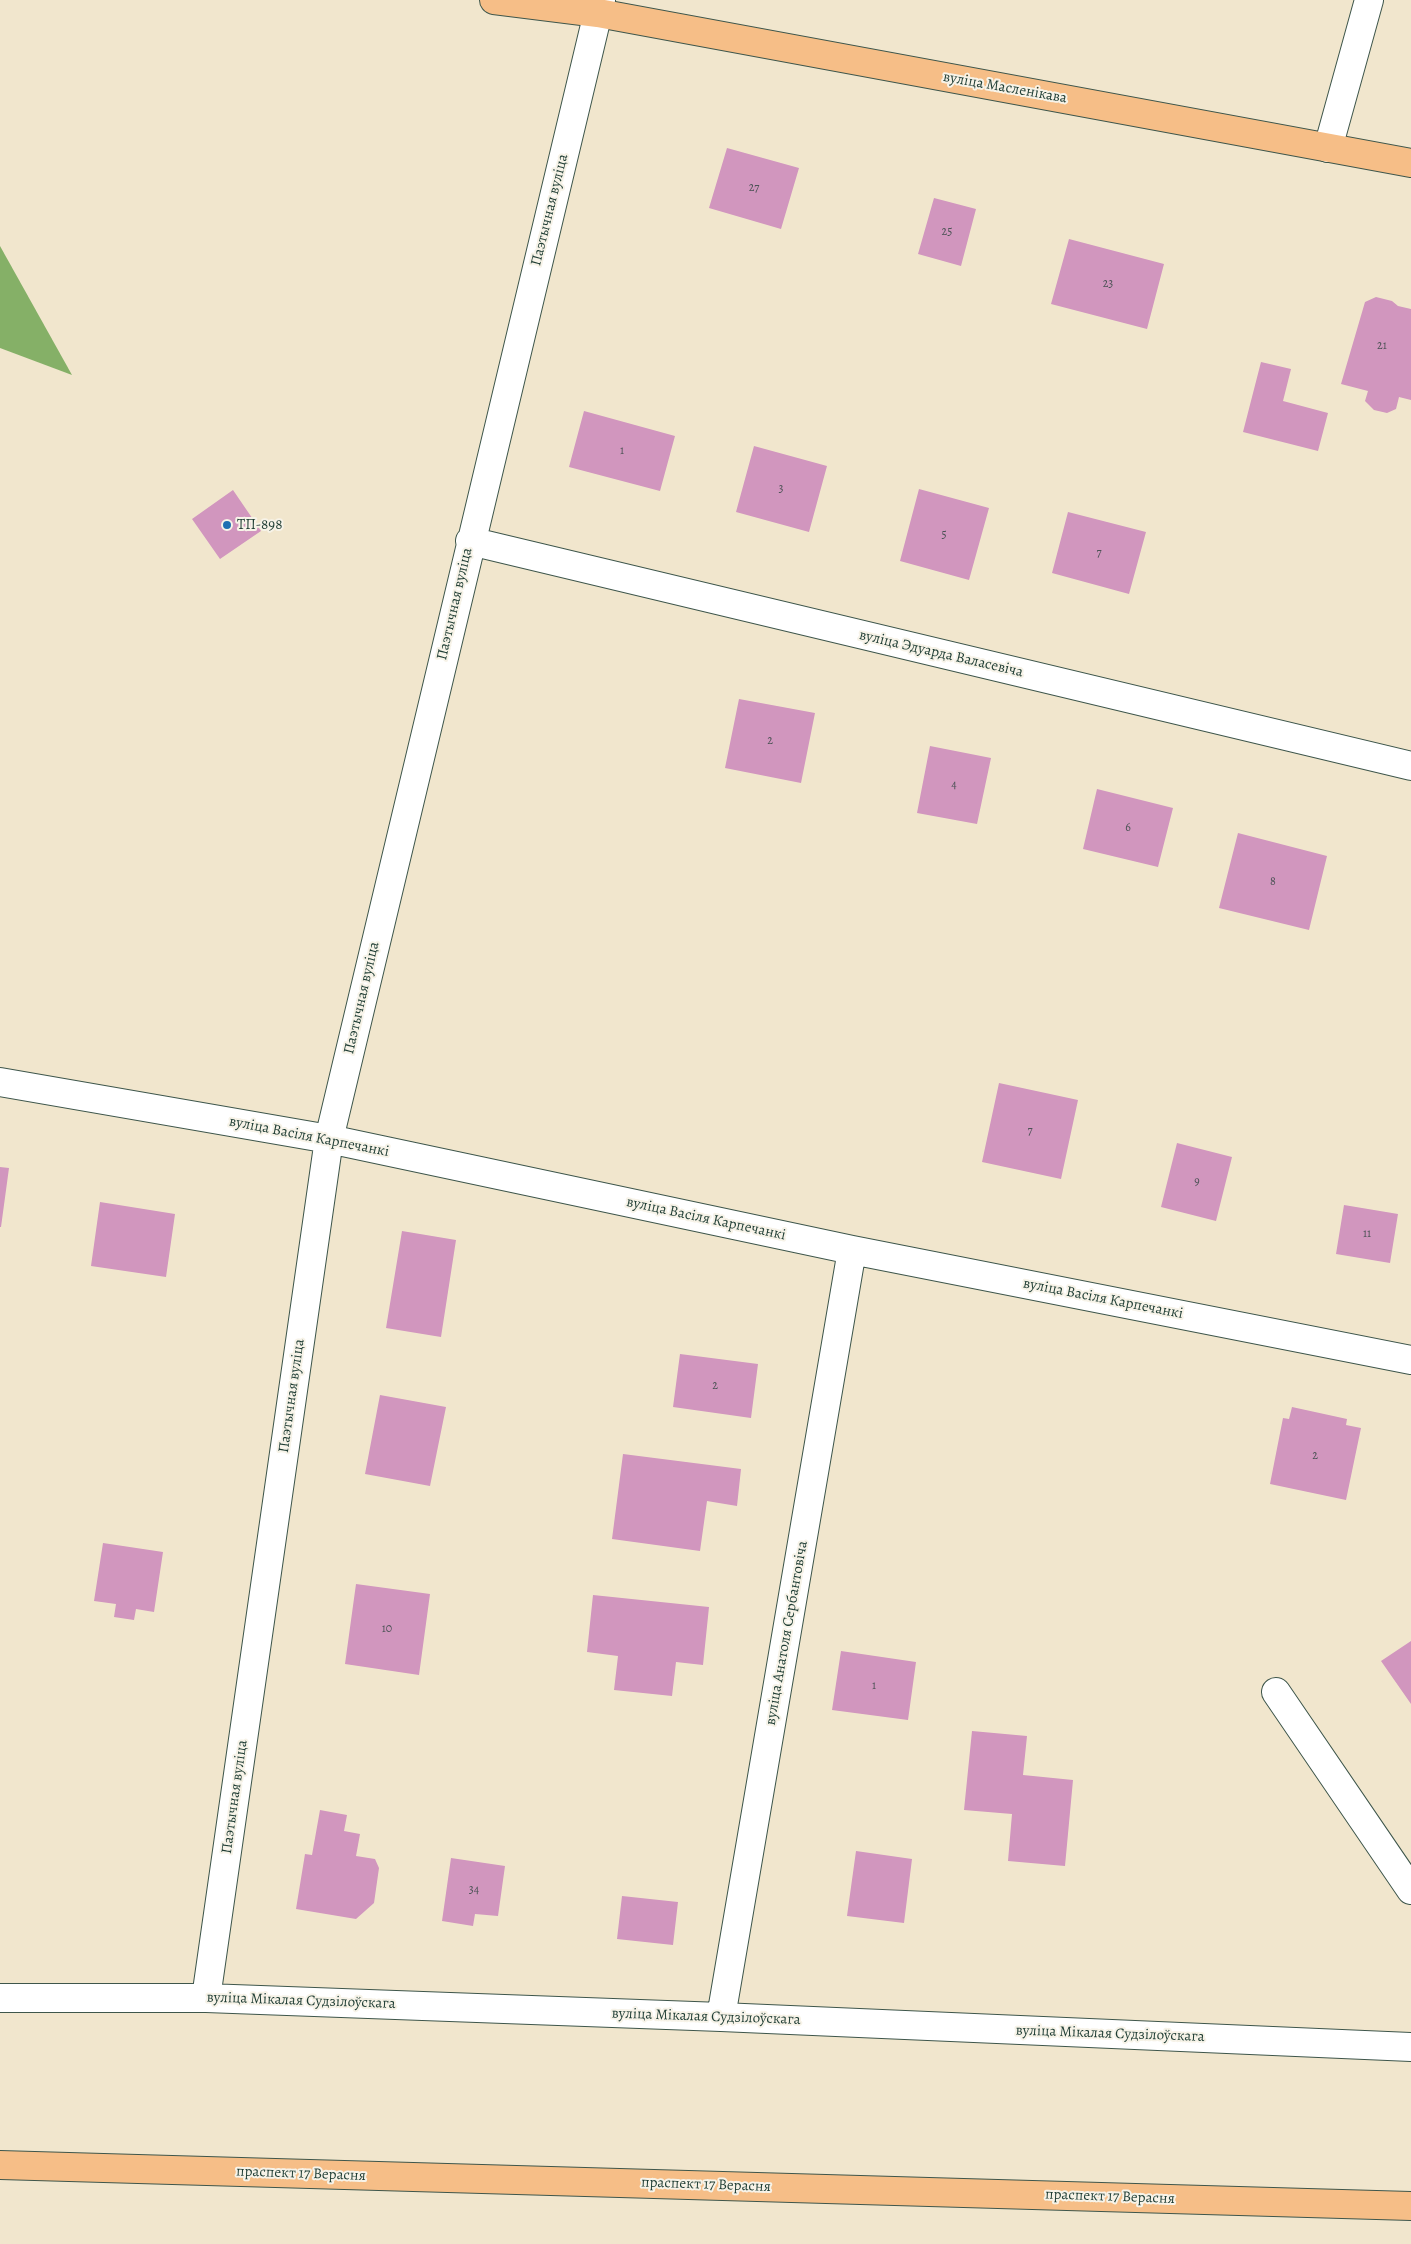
<!DOCTYPE html>
<meta charset="utf-8">
<style>
body{margin:0}
canvas{display:block;background:#f1e6cd}
</style>
<canvas width="1411" height="2244"></canvas>
<script>
const ctx = document.querySelector('canvas').getContext('2d');
ctx.lineJoin = 'round';
function fillPath(path, color) { ctx.fillStyle = color; ctx.fill(path, 'evenodd'); }
function trace(path, color, width, dash) { ctx.strokeStyle = color; ctx.lineWidth = width; ctx.lineCap = dash ? 'butt' : 'round'; ctx.setLineDash(dash || []); ctx.stroke(path); }
function drawText(font, color, halo, rows, align = 'center') {
  ctx.font = font + ' Alegreya,serif'; ctx.lineWidth = 4; ctx.setLineDash([]); ctx.textBaseline = 'middle'; ctx.strokeStyle = halo; ctx.fillStyle = color; for (const [text, x, y, turn = 0] of rows) {
    ctx.save(); ctx.translate(x, y); ctx.rotate((+turn || 0) * Math.PI / 180); ctx.textAlign = isNaN(turn) ? turn : align; if (halo) ctx.strokeText(text, 0, 0); ctx.fillText(text, 0, 0); ctx.restore();
  }
}
fillPath(new Path2D(`
 M0 246 72 375 0 348Z`), '#85b067');
fillPath(new Path2D(`
 M727 148 799 168 781 229 709 208Z
 M934 198 976 209 961 266 918 254Z
 M1069 239 1164 264 1147 329 1051 304Z
 M1376 297 1392 301 1398 306 1411 309V400L1399 397 1396 409 1387 413 1374 410 1365 401 1368 391 1341 384 1365 302Z
 M1261 362 1291 369 1283 401 1328 413 1318 451 1243 432Z
 M584 411 675 436 660 491 569 467Z
 M754 446 827 466 809 532 736 512Z
 M919 489 989 508 969 580 900 561Z
 M233 490 261 531 220 559 192 519Z
 M1068 512 1146 532 1129 594 1052 573Z
 M739 699 815 713 801 783 725 768Z
 M930 746 991 758 977 824 917 813Z
 M1097 789 1173 808 1158 867 1083 849Z
 M1238 833 1327 856 1309 930 1219 908Z
 M999 1083 1078 1100 1061 1179 982 1162Z
 M1177 1143 1232 1157 1216 1221 1161 1207Z
 M0 1167 9 1168 1 1227H0Z
 M100 1202 175 1214 166 1277 91 1266Z
 M1344 1205 1398 1214 1390 1263 1336 1254Z
 M402 1231 456 1240 441 1337 386 1328Z
 M680 1354 758 1364 751 1418 673 1407Z
 M380 1395 446 1407 430 1486 365 1474Z
 M1292 1407 1347 1419 1346 1425 1361 1428 1346 1500 1270 1484 1283 1418 1289 1419Z
 M623 1454 741 1469 737 1506 707 1501 700 1551 612 1539Z
 M103 1543 163 1552 154 1612 136 1609 134 1620 114 1617 116 1604 94 1601Z
 M356 1584 430 1594 419 1675 345 1664Z
 M593 1595 709 1607 703 1665 676 1662 672 1696 614 1690 618 1656 587 1652Z
 M1411 1641V1704L1381 1661Z
 M841 1651 916 1662 908 1720 832 1710Z
 M972 1731 1027 1736 1023 1775 1073 1780 1065 1866 1008 1861 1012 1814 964 1810Z
 M320 1810 347 1815 344 1831 360 1834 356 1856 375 1859 379 1868 374 1903 356 1919 296 1909 305 1854 312 1855Z
 M856 1851 912 1859 904 1923 847 1916Z
 M451 1858 505 1866 498 1916 475 1914 473 1926 442 1921Z
 M622 1896 678 1902 673 1945 617 1939Z`), '#d196be');
const minor = new Path2D(`
 M1328 148 1369 0
 M470 541 1411 766
 M0 1082 329 1139 852 1250 1411 1360
 M1276 1692 1411 1890
 M0 1998H206L721 2017 1411 2047
 M206 1998 329 1139 601 0
 M721 2017 852 1250`);
const major = new Path2D(`
 M494 0 598 13 1411 163
 M0 2165 1411 2206`);
trace(minor, '#3e564b', 30);
trace(major, '#3e564b', 30);
trace(minor, '#fff', 28);
trace(major, '#f6be87', 28);
for (const [x, y, r, color] of [
 [227,525,5,"#1f6fb2"]
]) { const dot = new Path2D(); dot.arc(x, y, r, 0, 2 * Math.PI); ctx.fillStyle = color; ctx.fill(dot); trace(dot, '#f7f3e8', 2); }
drawText('12px', '#4c5356', null, [
 ["27",754,188],
 ["25",947,232],
 ["23",1108,284],
 ["21",1382,346],
 ["1",622,451],
 ["3",781,489],
 ["5",944,535],
 ["7",1099,553],
 ["2",770,741],
 ["4",954,785],
 ["6",1128,828],
 ["8",1273,882],
 ["7",1030,1131],
 ["9",1197,1182],
 ["11",1367,1234],
 ["2",715,1386],
 ["2",1315,1456],
 ["10",387,1629],
 ["1",874,1686],
 ["34",474,1890]
]);
drawText('15px', '#1f3d34', '#f7f3e8', [
 ["вуліца Масленікава",1005,88,10],
 ["Паэтычная вуліца",550,210,-76],
 ["Паэтычная вуліца",455,604,-77],
 ["вуліца Эдуарда Валасевіча",941,654,13],
 ["Паэтычная вуліца",362,998,-77],
 ["вуліца Васіля Карпечанкі",309,1137,11],
 ["вуліца Васіля Карпечанкі",706,1219,12],
 ["вуліца Васіля Карпечанкі",1103,1299,11],
 ["Паэтычная вуліца",292,1396,-82],
 ["вуліца Анатоля Сербантовіча",787,1633,-80],
 ["Паэтычная вуліца",235,1797,-82],
 ["вуліца Мікалая Судзілоўскага",301,2001,2],
 ["вуліца Мікалая Судзілоўскага",706,2017,2],
 ["вуліца Мікалая Судзілоўскага",1110,2034,2],
 ["праспект 17 Верасня",301,2174,2],
 ["праспект 17 Верасня",706,2185,2],
 ["праспект 17 Верасня",1110,2197,2]
]);
drawText('15px', '#1f3d34', '#f7f3e8', [
 ["ТП-898",237,525]
], 'left');
</script>
